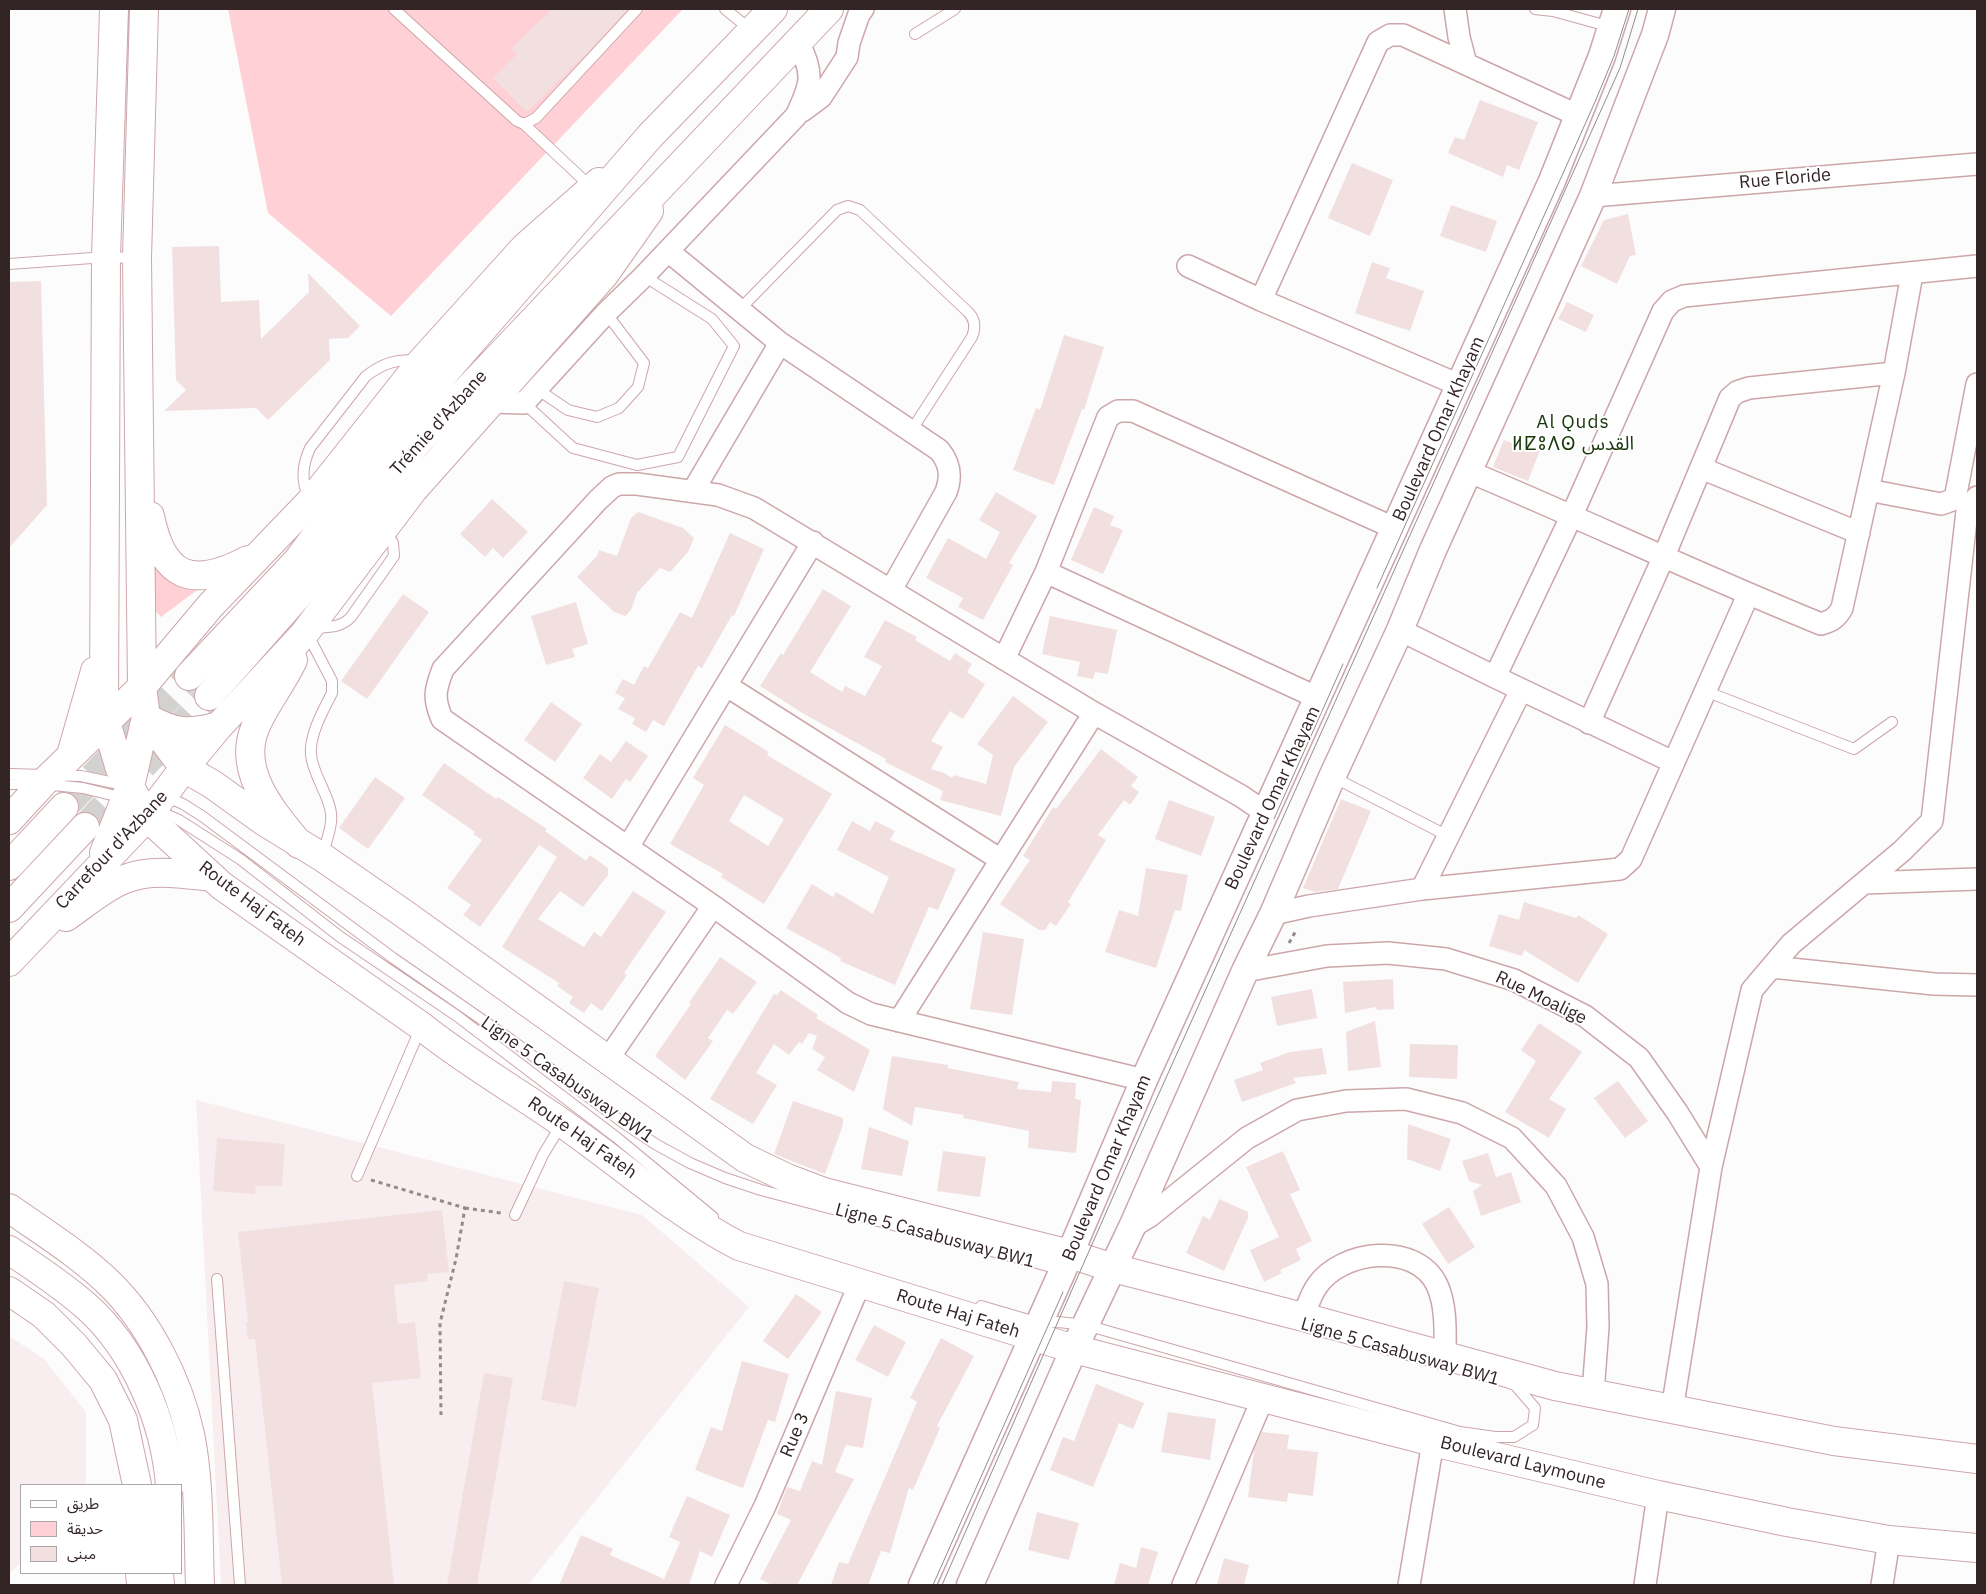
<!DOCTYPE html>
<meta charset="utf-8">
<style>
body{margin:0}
#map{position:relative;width:1986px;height:1594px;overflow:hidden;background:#fcfcfc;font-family:"IBM Plex Sans","Noto Sans Arabic",sans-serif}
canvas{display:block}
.frame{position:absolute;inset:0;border:10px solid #332426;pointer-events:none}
.legend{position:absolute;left:20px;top:1484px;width:162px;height:90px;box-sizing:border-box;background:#fff;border:1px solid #ada7a8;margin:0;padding:6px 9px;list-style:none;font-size:15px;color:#332426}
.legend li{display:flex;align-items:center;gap:10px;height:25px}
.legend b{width:25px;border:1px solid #ada7a8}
</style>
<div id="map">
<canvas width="1986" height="1594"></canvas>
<div class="frame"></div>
<ul class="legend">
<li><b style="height:6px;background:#fff"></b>طريق</li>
<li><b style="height:14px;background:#ffd0d5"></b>حديقة</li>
<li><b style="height:14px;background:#f2e0e1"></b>مبنى</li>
</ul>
</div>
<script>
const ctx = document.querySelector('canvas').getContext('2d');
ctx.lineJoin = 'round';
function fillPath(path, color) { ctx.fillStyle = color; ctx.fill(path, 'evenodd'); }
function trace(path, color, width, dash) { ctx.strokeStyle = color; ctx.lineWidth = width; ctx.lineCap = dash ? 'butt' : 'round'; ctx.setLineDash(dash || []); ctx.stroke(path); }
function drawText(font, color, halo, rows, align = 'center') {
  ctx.font = font + ' "IBM Plex Sans","Noto Sans Arabic","Noto Sans Tifinagh",sans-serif'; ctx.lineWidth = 4; ctx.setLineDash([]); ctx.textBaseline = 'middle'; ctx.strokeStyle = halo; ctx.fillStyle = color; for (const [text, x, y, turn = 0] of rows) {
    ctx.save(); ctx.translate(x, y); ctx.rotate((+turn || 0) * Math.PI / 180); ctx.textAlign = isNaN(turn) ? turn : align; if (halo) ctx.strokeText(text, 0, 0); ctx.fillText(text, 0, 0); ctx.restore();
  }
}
fillPath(new Path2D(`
 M196 1100 642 1215 749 1307 528 1585H221Z
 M9 1336 44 1359 86 1412V1485H21V1563L9 1574Z`), '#f9eeef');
fillPath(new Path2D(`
 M228 9H683L391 316 268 213Z
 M148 552 208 582 161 617 150 605Z`), '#ffd0d5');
fillPath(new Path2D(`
 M552 9H628L586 54 527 112 493 78 517 54 511 49Z
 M1480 100 1538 122 1519 170 1507 165 1503 177 1448 153 1455 137 1464 140Z
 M1352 163 1393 180 1370 236 1328 218Z
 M1451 205 1497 221 1486 252 1440 236Z
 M1628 214 1636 255 1630 256 1617 284 1581 266 1604 220Z
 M219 246 221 302 259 300 261 339 309 292 308 273 360 326 348 338 329 339 330 360 268 420 256 408 164 411 186 390 176 380 172 247Z
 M1372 262 1390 268 1386 278 1424 291 1410 331 1355 313Z
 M41 281 47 505 9 548V282Z
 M1567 302 1594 315 1586 332 1558 319Z
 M1064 335 1104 347 1084 410 1082 409 1054 485 1013 470 1036 408 1040 410Z
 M1504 440 1517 445 1519 441 1540 450 1528 481 1493 467Z
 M996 492 1037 516 1009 563 1013 565 983 620 958 607 963 598 926 578 948 538 986 559 1000 532 979 520Z
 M492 499 528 532 503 558 493 548 485 557 460 534Z
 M1094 507 1114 516 1110 525 1123 530 1103 574 1071 560Z
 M638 512 683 528 694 538 688 552 670 572 660 568 637 593 631 610 625 616 614 612 577 577 597 556 599 550 617 556 631 518Z
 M730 533 764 549 734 616 732 615 702 668 698 666 664 726 653 720 646 732 632 724 635 718 618 709 625 698 615 693 623 679 634 685 644 666 648 668 680 612 692 618Z
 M823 589 851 606 810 672 842 692 845 686 865 696 882 666 864 657 885 620 917 637 915 640 950 661 955 653 972 664 967 672 985 684 963 719 950 711 931 741 943 747 931 769 944 773 952 778 954 775 986 784 993 755 977 744 1013 696 1048 722 1014 767 1001 816 940 800 943 791 885 762 886 759 804 714 760 686 781 653 783 655Z
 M403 594 429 612 367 699 341 681Z
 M576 602 588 644 572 649 575 657 546 665 531 616Z
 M1050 616 1117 630 1108 674 1095 672 1093 679 1077 676 1080 662 1042 654Z
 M551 702 582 724 555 762 524 740Z
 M725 725 769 752 767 755 832 794 764 904 721 877 723 874 670 844 704 785 693 778ZM744 795 784 819 768 846 729 821Z
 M626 741 648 756 630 782 626 779 612 799 583 778 600 754 611 762Z
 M1101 749 1138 777 1131 786 1139 792 1130 805 1124 800 1098 835 1106 840 1068 902 1071 904 1056 926 1050 922 1045 930H1039L1000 904 1030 860 1023 856 1053 807 1056 809Z
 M444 763 496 799 498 797 547 829 545 831 586 861 590 855 608 868V875L583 907 560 891 538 919 584 947 594 932 601 937 633 891 666 912 624 973 627 975 602 1011 591 1003 584 1013 569 1003 573 997 557 986 559 983 502 947 557 857 539 845 480 927 463 915 471 905 447 888 482 840 473 834 475 832 422 795Z
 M375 777 405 798 368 849 339 828Z
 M1341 799 1371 811 1338 889 1315 892 1303 888Z
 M1169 800 1215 817 1201 856 1155 839Z
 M852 821 870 831 875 821 895 831 890 840 956 869 938 910 929 907 895 985 840 961 841 958 786 928 812 884 833 897 836 892 873 914 889 877 837 850Z
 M1146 868 1188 875 1181 911 1175 910 1156 968 1105 952 1119 910 1138 916Z
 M1524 902 1576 918 1578 915 1608 934 1578 983 1524 950 1522 956 1489 946 1499 914 1519 920Z
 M983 932 1024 939 1012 1015 970 1009Z
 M720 957 757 982 733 1014 727 1010 708 1038 713 1041 685 1080 655 1056 691 1004 689 1003Z
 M1393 979 1394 1009 1377 1010 1376 1007 1345 1013 1343 982Z
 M1312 989 1317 1018 1277 1026 1271 997Z
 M781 990 818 1015 816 1018 870 1050 854 1092 817 1070 825 1057 812 1049 817 1036 809 1033 802 1044 799 1042 789 1055 774 1044 756 1073 777 1085 753 1124 710 1099 774 994 777 995Z
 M1375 1021 1381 1067 1348 1071 1346 1032Z
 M1539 1023 1582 1052 1549 1099 1566 1109 1549 1138 1505 1112 1536 1061 1521 1050Z
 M1410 1044 1458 1045 1457 1079 1409 1077Z
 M1322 1048 1327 1074 1293 1078 1296 1083 1242 1102 1234 1080 1263 1070 1260 1063 1290 1052Z
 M892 1056 948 1065V1068L1019 1082 1017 1089 1051 1092 1052 1081 1076 1083 1075 1099 1081 1100 1076 1153 1028 1148 1029 1131 963 1118 964 1115 915 1107 912 1126 883 1109Z
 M1618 1081 1648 1121 1625 1138 1594 1098Z
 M793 1101 843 1118V1125L825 1174 774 1154Z
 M1408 1124 1451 1139 1440 1171 1407 1159Z
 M869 1127 909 1141 902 1176 861 1169Z
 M217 1138 285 1144 282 1186H256L255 1194 213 1191Z
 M943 1151 986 1157 980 1197 937 1191Z
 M1283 1151 1300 1190 1290 1194 1312 1241 1296 1249 1301 1260 1280 1270 1282 1273 1264 1282 1250 1250 1279 1237 1246 1167Z
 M1488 1153 1496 1177 1511 1172 1521 1202 1481 1216 1473 1191 1482 1185 1469 1181 1462 1161Z
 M1219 1199 1248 1212V1218L1224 1271 1186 1253 1203 1216 1210 1220Z
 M1449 1207 1475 1247 1448 1264 1422 1224Z
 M442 1210 449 1272 427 1274 428 1281 394 1285 398 1324 415 1322 421 1378 372 1383 394 1585H282L255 1339H248L246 1322H248L238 1232Z
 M564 1281 599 1288 576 1407 541 1400Z
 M796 1294 822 1312 788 1359 763 1341Z
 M874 1325 906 1342 888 1377 855 1360Z
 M941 1338 974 1356 937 1426 940 1428 913 1490 909 1488 890 1553 881 1551 868 1585H831L839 1562 848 1564 917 1402 910 1398Z
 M742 1361 789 1374 775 1422 768 1420 743 1488 695 1470 711 1427 722 1431Z
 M484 1373 513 1378 477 1585H447Z
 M1096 1384 1144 1403 1133 1429 1119 1423 1093 1487 1050 1470 1063 1437 1074 1441Z
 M836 1391 872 1398 863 1448 846 1445 835 1472 854 1479 797 1585H772L760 1579 791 1520 777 1514 787 1487 800 1491 812 1461 822 1465Z
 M1168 1412 1216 1419 1210 1460 1161 1452Z
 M1262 1432 1289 1435 1287 1449 1318 1452 1313 1496 1288 1493 1287 1502 1248 1497 1254 1450Z
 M687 1496 730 1515 712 1557 700 1551 689 1585H559L581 1535 613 1549 610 1555 664 1579 680 1542 669 1537Z
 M1037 1512 1079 1523 1069 1560 1028 1550Z
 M1141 1547 1158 1552 1148 1585H1114L1120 1563 1136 1568Z
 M1224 1558 1249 1565 1244 1585H1217Z`), '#f2e0e1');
trace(new Path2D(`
 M64 807 189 676
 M85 827 209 696`), '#d4d1d1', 28, [28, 14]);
const service = new Path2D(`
 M394 9 517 121 524 124 536 118 637 9
 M725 9 751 30
 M1535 9 1553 11 1611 27
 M915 34 955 9
 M524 124 591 187
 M9 264 106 257 136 258
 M740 309 837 210 848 206 860 210 967 311C975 318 976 327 972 337L911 431
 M537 389 568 410 597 417 619 408 638 387 644 363 606 313
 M524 403 573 448 637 465 678 457 734 346 712 319 644 276
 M309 499C301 481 302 466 310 448L366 376C382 364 397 358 417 361
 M314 628C328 627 341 628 351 617L394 556 393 543 385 530
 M307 633 332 681V693C323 711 309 735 311 755 313 777 334 801 331 822 330 833 325 845 322 856
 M1705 691 1854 749 1892 722
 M9 774 81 776 124 785
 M1333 777 1448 836
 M9 784H42L83 788 124 798
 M164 796 183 804 202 816 393 958 510 1039 625 1124 657 1145 690 1163 725 1178 761 1190 1063 1270
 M154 809 179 820 240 859 339 936 457 1016 616 1137 713 1217
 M357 1176 421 1027
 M515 1215 543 1155 561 1125
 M217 1279 240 1585
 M981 1306 1039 1323 1058 1322 1086 1325 1460 1432 1495 1437H1514L1533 1425 1535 1408 1515 1385 1510 1383`);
const minor = new Path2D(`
 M1455 9 1459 37 1466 64
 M802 111 821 97 847 57 849 43 859 14 863 9
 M1593 196 1977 164
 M668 251 780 343 939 450C950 463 952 476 946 492L891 590
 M1188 266 1261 300 1459 385
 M1261 300 1378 42 1390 35H1403L1579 116
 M491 402 524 403 606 313 644 276 796 116C812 83 814 75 798 41
 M1701 468 1859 533
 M1470 472C1587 521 1702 576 1821 624 1831 621 1837 618 1842 608L1894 373 1912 274
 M1868 490 1941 504 1955 499 1977 384
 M693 491 780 343
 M1046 572 1318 698
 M1400 630 1495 677 1673 762
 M1004 659 1046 572 1108 417 1118 411H1133L1394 528
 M1495 677 1572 515 1663 311 1672 301 1684 296 1977 266
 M727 686 1001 860
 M1589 723 1664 556 1730 398 1737 392 1749 388 1894 373
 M628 847 813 542
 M1864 883 1977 879
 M1422 889 1521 690
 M1273 914 1309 906 1422 889 1620 869 1631 859 1748 595
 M1772 967 1934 984 1977 985
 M1245 971 1327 956 1388 953 1446 959 1514 980 1585 1016 1639 1058 1677 1112 1711 1167
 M899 1021 1094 713
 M608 1059 713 906
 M1144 1080 871 1014 848 1003 713 906 442 719C433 698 435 690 443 669L598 500 612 487 619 484H637L718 495 754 508 1094 713 1241 796 1266 813
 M1132 1227 1150 1216 1247 1138 1297 1110 1346 1101 1406 1099 1462 1113 1512 1138 1556 1186 1583 1237 1597 1284 1598 1327 1593 1393
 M1303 1317C1307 1307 1311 1294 1317 1286 1341 1250 1416 1241 1437 1285 1447 1307 1445 1334 1445 1357
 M1672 1410 1711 1167 1752 990 1791 944 1902 851 1932 821 1967 511 1977 497
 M726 1585 765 1506 860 1283
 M1183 1585 1263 1398
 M1409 1585 1433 1442
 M1645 1585 1658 1495
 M1882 1585 1889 1540`);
const tertiary = new Path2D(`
 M922 1585 1063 1270 1144 1080 1552 181 1602 56 1617 9
 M970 1585 1074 1349 1132 1227 1245 971 1273 914 1332 777 1400 630 1433 550 1593 196 1655 35 1662 9`);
const secondary = new Path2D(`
 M184 768 212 784 265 822 322 857 403 913 745 1158 787 1178 824 1192 1070 1254 1113 1268 1303 1317 1555 1386 1834 1441 1977 1459
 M147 817 222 886 421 1026C466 1062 515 1090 562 1123 621 1164 675 1213 739 1246L1074 1349 1433 1442 1658 1495 1787 1522 1889 1540 1977 1548
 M9 1250C35 1267 62 1285 86 1306 135 1349 165 1422 170 1485
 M159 1573 160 1585`);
const primary = new Path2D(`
 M114 9 106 257 104 703 106 722 120 769 147 817
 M144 9 137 258 142 687 146 717 184 768
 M150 516C163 579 192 589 248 560
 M293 660C282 684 264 705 255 728 237 772 273 812 299 844
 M147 718C175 733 187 735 219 726
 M71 755 95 671
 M9 820 42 784 142 687 211 605 310 502 421 362 525 247 599 182
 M104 853 130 787 146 717
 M66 917C85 904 104 887 125 879 152 868 184 874 212 877
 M9 962 147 817 184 768 219 726 304 634 413 490 604 275 649 211
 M9 1208C43 1232 79 1254 109 1283 149 1322 178 1380 190 1434 200 1482 198 1536 200 1585
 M9 1291 44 1315 74 1345 103 1380 123 1420 137 1485
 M140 1573 141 1585`);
const trunk = new Path2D(`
 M189 676 298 560 388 438 650 136 773 9
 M209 696 310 582 416 444 829 9
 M9 866 64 807
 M9 908 85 827`);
trace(service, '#cda6aa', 12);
trace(minor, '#cda6aa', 24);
trace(tertiary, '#cda6aa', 29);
trace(secondary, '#cda6aa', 30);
trace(primary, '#cda6aa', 30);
trace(trunk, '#cda6aa', 30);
trace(new Path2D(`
 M1289 943 1297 929
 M371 1180 465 1208 456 1259 440 1323 441 1415
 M465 1208 501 1213`), '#928b8c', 3, [4, 4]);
trace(service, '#fff', 10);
trace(minor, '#fff', 21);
trace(tertiary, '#fff', 26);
trace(secondary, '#fff', 28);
trace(primary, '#fff', 28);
trace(trunk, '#fff', 28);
trace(new Path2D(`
 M1377 588 1595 102 1614 56 1629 9
 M1274 819 1343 664
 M933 1585 1063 1292
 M942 1585 1134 1149 1580 157 1620 68 1638 9`), '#948c8d', 1);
drawText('18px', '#332426', '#fff', [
 ["Rue Floride",1785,179,-5],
 ["Trémie d'Azbane",439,423,-48],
 ["Boulevard Omar Khayam",1439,429,-66],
 ["Boulevard Omar Khayam",1273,798,-65],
 ["Carrefour d'Azbane",112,850,-47],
 ["Route Haj Fateh",252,904,37],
 ["Rue Moalige",1541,998,26],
 ["Ligne 5 Casabusway BW1",567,1080,35],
 ["Route Haj Fateh",582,1138,35],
 ["Boulevard Omar Khayam",1107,1168,-67],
 ["Ligne 5 Casabusway BW1",935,1236,15],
 ["Route Haj Fateh",958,1314,17],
 ["Ligne 5 Casabusway BW1",1400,1352,16],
 ["Rue 3",795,1435,-67],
 ["Boulevard Laymoune",1523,1463,14]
]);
ctx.letterSpacing = '1px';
drawText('19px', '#1a390c', '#fff', [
 ["Al Quds",1573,423],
 ["ⵍⵇⵓⴷⵙ القدس",1573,445]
]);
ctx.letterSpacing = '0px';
</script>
